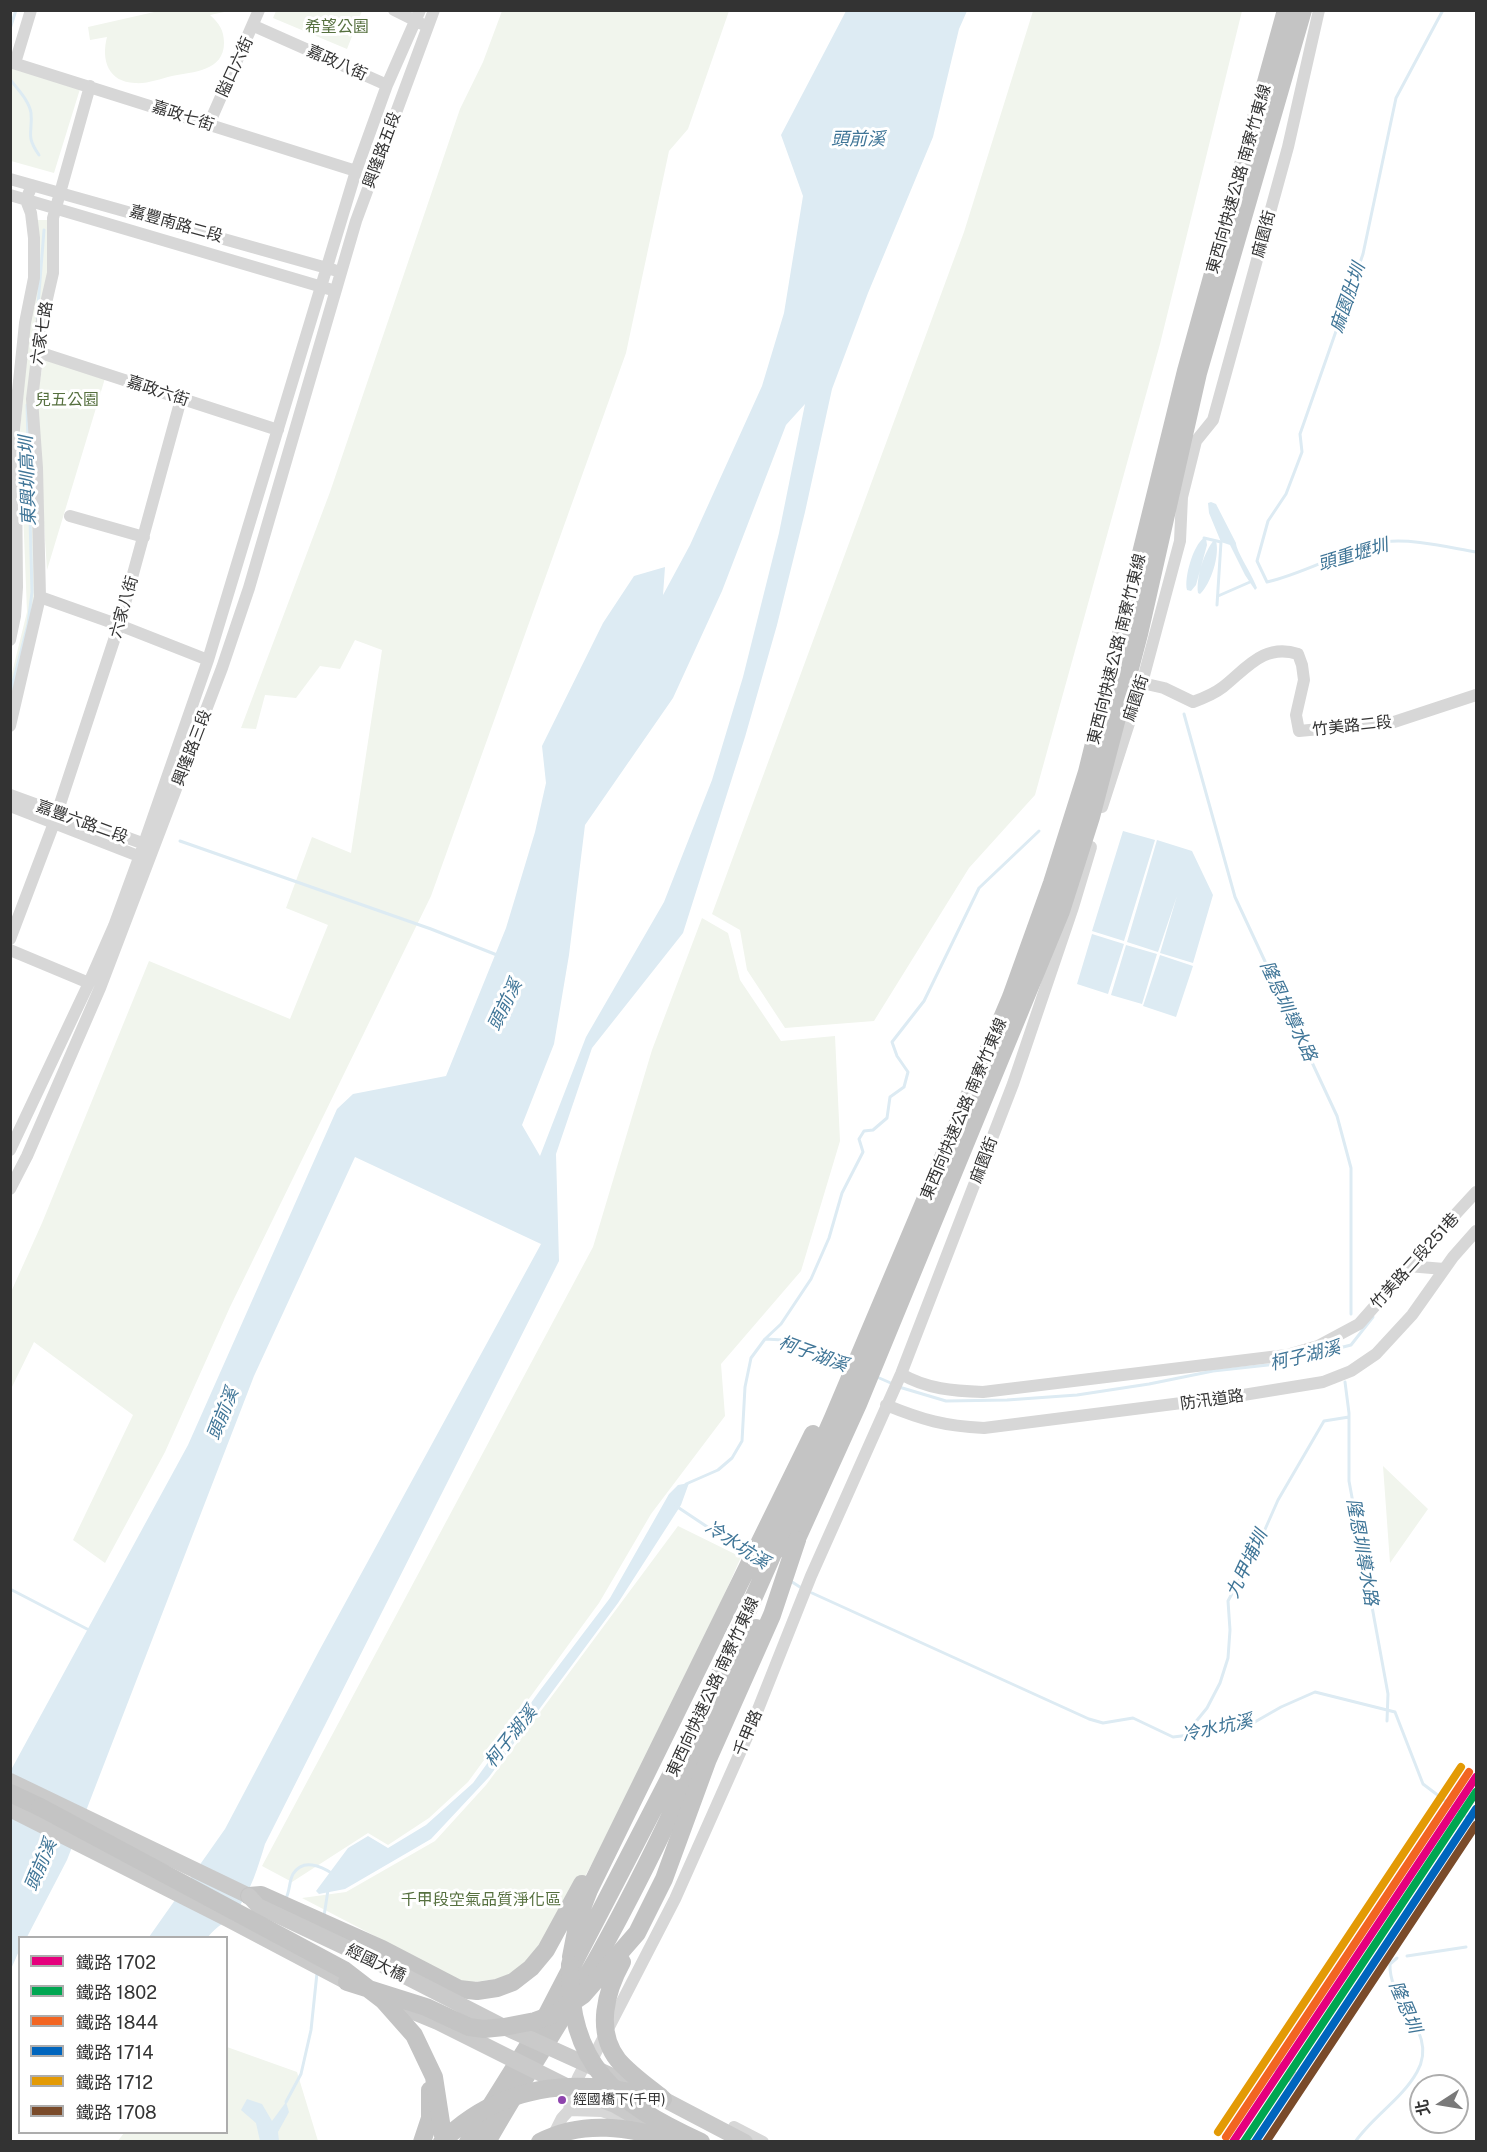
<!DOCTYPE html>
<meta charset="utf-8">
<style>
body{margin:0}
#map{position:relative;width:1487px;height:2152px;overflow:hidden;background:#fff;font-family:"Public Sans","Noto Sans TC",sans-serif}
canvas{display:block}
.frame{position:absolute;inset:0;border:12px solid #333;pointer-events:none}
.legend{position:absolute;left:18px;top:1936px;width:210px;height:198px;box-sizing:border-box;background:#fff;border:2px solid #adadad;margin:0;padding:8px 10px;list-style:none;font-size:18px;color:#333}
.legend li{display:flex;align-items:center;gap:12px;height:30px}
.legend b{width:30px;border:2px solid #adadad}
.north{position:absolute;left:1409px;top:2074px;width:60px;height:60px;box-sizing:border-box;background:#fff;border:2px solid #adadad;border-radius:50%;rotate:258deg;font-size:16px;font-weight:700;line-height:24px;text-align:center;color:#333}
.north::after{content:'';display:block;margin:auto;width:21px;height:27px;background:#7a7a7a;clip-path:polygon(50% 0,100% 100%,50% 72%,0 100%)}
</style>
<div id="map">
<canvas width="1487" height="2152"></canvas>
<div class="frame"></div>
<ul class="legend">
<li><b style="height:8px;background:#e5007d"></b>鐵路 1702</li>
<li><b style="height:8px;background:#00a651"></b>鐵路 1802</li>
<li><b style="height:8px;background:#f26522"></b>鐵路 1844</li>
<li><b style="height:8px;background:#0065bd"></b>鐵路 1714</li>
<li><b style="height:8px;background:#e39a05"></b>鐵路 1712</li>
<li><b style="height:8px;background:#7a4b2a"></b>鐵路 1708</li>
</ul>
<div class="north">北</div>
</div>
<script>
const ctx = document.querySelector('canvas').getContext('2d');
ctx.lineJoin = 'round';
function fillPath(path, color) { ctx.fillStyle = color; ctx.fill(path, 'evenodd'); }
function trace(path, color, width, dash) { ctx.strokeStyle = color; ctx.lineWidth = width; ctx.lineCap = dash ? 'butt' : 'round'; ctx.setLineDash(dash || []); ctx.stroke(path); }
function drawText(font, color, halo, rows, align = 'center') {
  ctx.font = font + ' "Public Sans","Noto Sans TC",sans-serif'; ctx.lineWidth = 6; ctx.setLineDash([]); ctx.textBaseline = 'middle'; ctx.strokeStyle = halo; ctx.fillStyle = color; for (const [text, x, y, turn = 0] of rows) {
    ctx.save(); ctx.translate(x, y); ctx.rotate((+turn || 0) * Math.PI / 180); ctx.textAlign = isNaN(turn) ? turn : align; if (halo) ctx.strokeText(text, 0, 0); ctx.fillText(text, 0, 0); ctx.restore();
  }
}
fillPath(new Path2D(`
 M163 10 229 11 210 15C219 23 224 30 224 43 224 71 193 72 172 76 160 79 147 84 135 83 108 82 101 60 107 37L90 40 88 27Z
 M276 11V10L362 11 347 49 273 18Z
 M502 11H729L688 129 669 151 626 353 431 896 230 1307 165 1452 105 1563 73 1540 133 1415 34 1342 11 1389V1292L42 1223 149 961 290 1019 328 925 286 908 312 837 351 853 382 650 355 640 340 669 320 666 296 698 265 695 256 729 241 728 330 492 460 109 483 62Z
 M1033 11H1242L1160 344 1035 795 969 868 874 1021 785 1028 747 970 740 930 712 914 964 232Z
 M10 68 80 89 54 173 11 161Z
 M37 220H49L48 273 28 414 36 589 11 704V677L27 612 20 432Z
 M44 358 106 375 47 570 36 403Z
 M702 918 728 933 740 980 781 1041 835 1036 840 1141 801 1271 721 1364 725 1416 651 1514 599 1603 468 1782 429 1818 388 1845 368 1833 292 1882 262 1866 593 1247 652 1050Z
 M1383 1466 1428 1509 1390 1563Z
 M678 1526 741 1557 702 1646 630 1797 547 1943 506 1978 465 1983 302 1898 346 1892 435 1841 486 1785Z
 M227 2047 297 2072 318 2141 117 2142 124 2133 226 2132Z`), '#f1f5ed');
fillPath(new Path2D(`
 M846 11H967L959 29 933 137 868 293 832 389 805 512 777 625 745 737 683 933 592 1048 556 1154 559 1261 265 1844C258 1867 251 1891 236 1911 229 1921 216 1926 208 1937H149L225 1829 319 1651 541 1244 355 1157 254 1376 67 1860 27 1937 20 1938 19 1951 11 1969V1770L188 1445 337 1109 353 1094 446 1076 506 928 535 832 546 783 542 746 603 623 634 576 665 567 663 595 690 545 762 386 784 313 803 196 781 135ZM805 404 779 533 743 677 712 780 664 902 586 1037 540 1156 522 1125 554 1044 569 955 585 825 673 698 722 591 786 425Z
 M1211 502 1216 504 1236 543C1236 551 1253 576 1257 588L1255 590 1245 575 1230 545 1221 542 1209 513 1208 503Z
 M1204 538H1206L1207 545 1196 585 1191 591 1187 590C1184 578 1193 545 1204 538Z
 M1214 540 1216 541C1220 555 1211 584 1200 594L1198 593C1196 578 1204 552 1214 540Z
 M1123 831 1155 840 1124 941 1092 931Z
 M1157 840 1192 851 1213 895 1193 963 1160 953 1177 896 1158 952 1127 942Z
 M1092 934 1124 944 1108 994 1077 984Z
 M1126 945 1157 954 1142 1004 1111 995Z
 M1160 955 1193 966 1176 1017 1143 1006Z
 M689 1483 681 1505 618 1603 489 1777 431 1839 345 1889 319 1894 316 1891 348 1848 368 1836 388 1848 426 1825 473 1783 541 1689 610 1598 669 1494 678 1485Z
 M247 2099 262 2104 272 2121 286 2102 289 2112 278 2132 279 2141H260L256 2123 241 2110Z`), '#ddebf3');
trace(new Path2D(`
 M1443 10 1396 98 1363 254 1300 434 1302 452 1286 494 1268 521 1257 561 1267 582C1307 573 1344 549 1385 542 1410 538 1451 548 1476 552
 M10 29 16 10
 M10 79C17 89 29 100 31 113 33 133 25 135 39 155
 M37 318 44 230
 M1204 538 1221 542 1217 605
 M1218 596 1250 582
 M10 694 28 624 32 592 27 405
 M1184 714 1235 897 1337 1116 1351 1168V1314
 M180 841 431 929 497 955
 M765 1339 781 1324 811 1279 829 1238 842 1193 863 1152 859 1139 864 1131 873 1130 887 1118 890 1097 904 1087 908 1072 897 1056 892 1042 924 1001 979 888 1039 831
 M877 1377 893 1384
 M1345 1382 1349 1413V1481L1388 1694 1387 1721
 M899 1387 946 1401 1007 1400 1077 1395 1149 1384 1213 1371 1277 1364 1351 1345 1373 1317
 M686 1484 718 1470 732 1458 742 1441 745 1387 751 1358 765 1339 783 1340 849 1365
 M676 1506 748 1554
 M789 1580 803 1589
 M10 1589 89 1630
 M812 1593 1089 1719 1103 1723 1133 1718 1173 1737 1198 1734 1253 1723 1281 1707 1315 1692 1395 1712 1423 1784 1468 1818 1476 1822
 M1185 1735 1207 1708 1220 1683 1228 1658 1230 1630 1228 1601 1259 1543 1278 1500 1324 1421 1349 1417
 M286 1898C290 1891 289 1881 293 1874 303 1858 321 1866 333 1874
 M324 1916 328 1890
 M1407 1956 1466 1947
 M286 2102 301 2074 311 2030 317 1973
 M1355 2142C1373 2116 1402 2099 1417 2072 1440 2032 1388 2003 1390 1964L1397 1958`), '#ddebf3', 3);
trace(new Path2D(`
 M1274 2064 1293 2077`), '#d6d6d6', 12, [12, 6]);
trace(new Path2D(`
 M394 10 422 24
 M254 26 387 85
 M10 62 356 171
 M15 63 31 10
 M209 124 259 10
 M10 179 334 270
 M10 195 329 289
 M38 352 278 430
 M70 516 144 537
 M40 597 119 625 208 660
 M10 640 15 616 17 587 16 474 14 430 25 323 34 278V238L31 213 26 200 32 185
 M1142 683 1164 688 1193 702C1204 698 1214 694 1223 687 1247 668 1264 643 1298 654L1302 665 1304 680 1296 715 1299 731 1394 722 1476 695
 M10 726 40 597 37 468 32 399 41 325 53 273V218L90 86
 M10 795 150 846
 M10 806 146 859
 M1102 807 1142 683 1180 541 1182 497 1196 441 1213 420 1288 147 1319 10
 M57 813 119 625 181 399
 M10 939 54 823
 M10 950 89 983
 M10 1150 89 983 114 926 140 855 208 660 356 171 387 85 420 10
 M10 1189 27 1156 100 988 222 668 249 588 356 221 434 10
 M1408 1266 1444 1269
 M901 1374C927 1389 953 1391 983 1392L1287 1355 1318 1346 1359 1324 1389 1290 1408 1266 1476 1192
 M886 1405C923 1420 944 1426 984 1428L1237 1396 1323 1382 1351 1371 1376 1354 1412 1315 1453 1257 1476 1231
 M569 2110C572 2088 579 2069 595 2054L675 1899 747 1737 811 1576 901 1374 1013 1084 1073 907 1091 847
 M569 2110 602 2111 632 2121
 M734 2127 763 2142
 M552 2138 562 2118 574 2105`), '#d7d7d7', 12);
trace(new Path2D(`
 M10 1781 249 1896
 M10 1809 228 1919 347 1982`), '#cacaca', 16);
trace(new Path2D(`
 M790 1554 858 1404 1061 911 1091 817 1139 634 1198 373 1303 10
 M10 1793 40 1807
 M249 1896 261 1895 382 1949 459 1989 477 1991 497 1988 513 1982 531 1968 546 1950 582 1884
 M571 1957 579 1916 589 1890 813 1434
 M422 2142 430 2118V2090
 M468 2142 543 2022 698 1723 833 1418 1011 997 1052 883 1087 772 1186 371 1286 10
 M487 2142C523 2078 564 2018 600 1953 658 1849 707 1737 756 1628`), '#c4c4c4', 18);
trace(new Path2D(`
 M249 1896 258 1906 387 1967 504 2027 663 2099 745 2142
 M397 2005 438 2022 570 2088 615 2105 655 2128`), '#cacaca', 16);
trace(new Path2D(`
 M40 1807 344 1970 383 2000 414 2035 434 2077 444 2142
 M622 1962C606 1991 595 2031 618 2060 630 2074 647 2086 661 2097
 M570 1964C568 2065 615 2103 701 2142
 M347 1982 426 2007 469 2027 484 2029 504 2027 535 2021 557 2013 583 1995 637 1933 664 1879 708 1759 772 1615 797 1540
 M442 2142C487 2097 541 2082 603 2088 623 2090 643 2095 663 2099
 M540 2142C586 2118 630 2129 678 2140`), '#c4c4c4', 18);
trace(new Path2D(`
 M1233 2142 1476 1777`), '#e5007d', 8);
trace(new Path2D(`
 M1244 2142 1476 1792`), '#00a651', 8);
trace(new Path2D(`
 M1226 2137 1469 1772`), '#f26522', 8);
trace(new Path2D(`
 M1255 2142 1476 1809`), '#0065bd', 8);
trace(new Path2D(`
 M1218 2132 1461 1767`), '#e39a05', 8);
trace(new Path2D(`
 M1266 2142 1476 1825`), '#7a4b2a', 8);
for (const [x, y, r, color] of [
 [562,2100,5,"#8e44ad"]
]) { const dot = new Path2D(); dot.arc(x, y, r, 0, 2 * Math.PI); ctx.fillStyle = color; ctx.fill(dot); trace(dot, '#fff', 2); }
drawText('14px', '#333', '#fff', [
 ["經國橋下(千甲)",573,2100]
], 'left');
drawText('16px', '#56703f', '#fff', [
 ["希望公園",337,27],
 ["兒五公園",67,400],
 ["千甲段空氣品質淨化區",481,1900]
]);
drawText('16px', '#333', '#fff', [
 ["嘉政八街",337,63,24],
 ["隘口六街",235,67,-65],
 ["嘉政七街",183,116,18],
 ["興隆路五段",382,150,-70],
 ["東西向快速公路 南寮竹東線",1239,179,-74],
 ["嘉豐南路二段",176,224,16],
 ["麻園街",1264,234,-75],
 ["六家七路",42,333,-81],
 ["嘉政六街",158,391,18],
 ["六家八街",124,607,-74],
 ["東西向快速公路 南寮竹東線",1117,649,-76],
 ["麻園街",1136,698,-72],
 ["竹美路二段",1352,726,-6],
 ["興隆路三段",192,748,-69],
 ["嘉豐六路二段",82,822,20],
 ["東西向快速公路 南寮竹東線",964,1109,-67],
 ["麻園街",984,1160,-69],
 ["竹美路二段251巷",1415,1261,-48],
 ["防汛道路",1212,1400,-8],
 ["東西向快速公路 南寮竹東線",713,1687,-65],
 ["千甲路",748,1733,-67],
 ["經國大橋",376,1963,26]
]);
drawText('italic 18px', '#3f7597', '#fff', [
 ["頭前溪",858,139],
 ["麻園肚圳",1348,298,-71],
 ["東興圳高圳",28,481,-92],
 ["頭重壢圳",1353,555,-16],
 ["頭前溪",505,1005,-64],
 ["隆恩圳導水路",1288,1011,65],
 ["柯子湖溪",813,1354,20],
 ["柯子湖溪",1305,1356,-14],
 ["頭前溪",223,1414,-68],
 ["冷水坑溪",737,1545,33],
 ["隆恩圳導水路",1362,1552,80],
 ["九甲埔圳",1247,1564,-65],
 ["冷水坑溪",1217,1728,-12],
 ["柯子湖溪",511,1737,-52],
 ["頭前溪",41,1865,-67],
 ["隆恩圳",1405,2007,67]
]);
</script>
